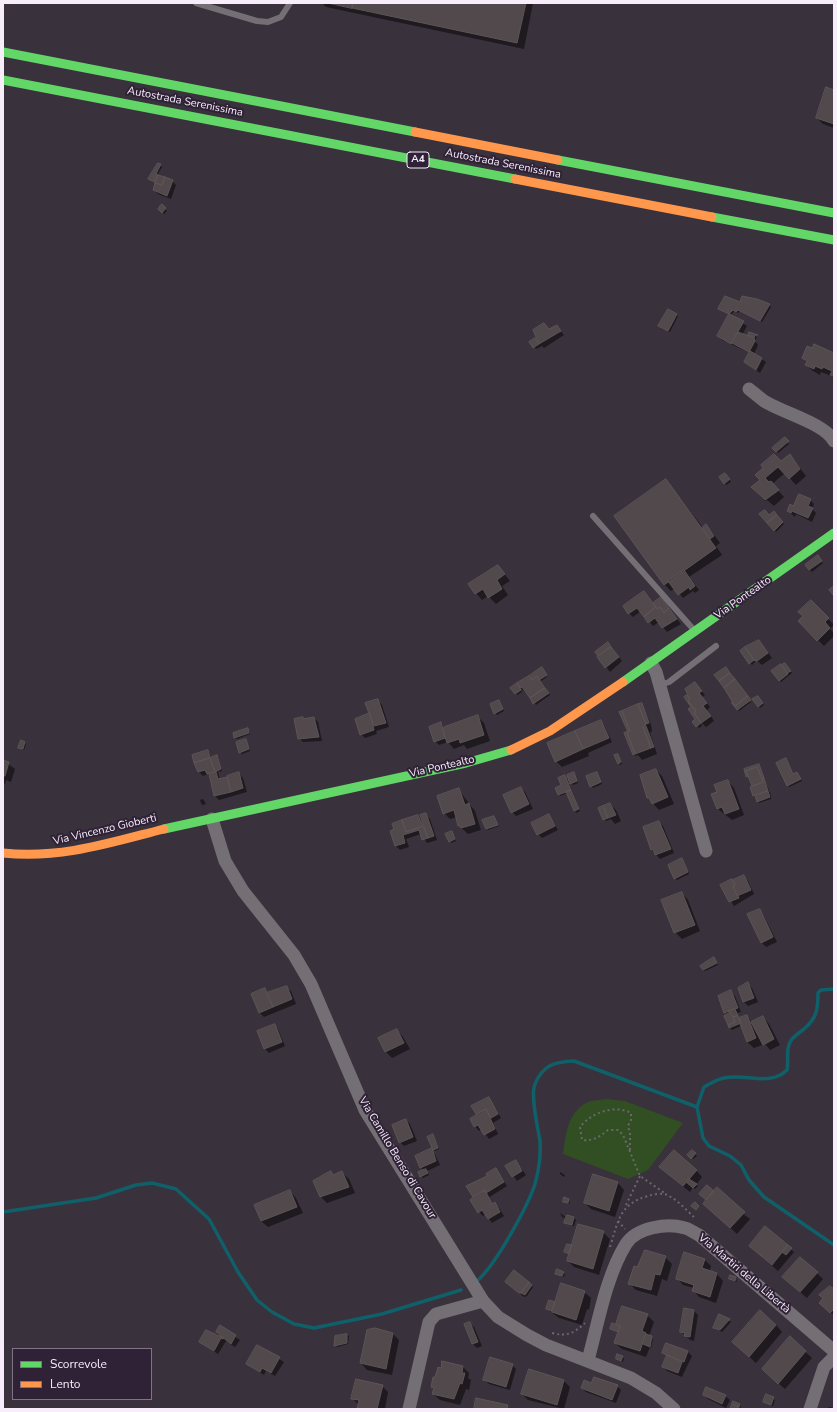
<!DOCTYPE html>
<meta charset="utf-8">
<style>
body{margin:0}
#map{position:relative;width:837px;height:1412px;overflow:hidden;background:#39313c;font-family:"Nunito Sans",sans-serif}
canvas{display:block}
.frame{position:absolute;inset:0;border:4px solid #f7edfb;pointer-events:none}
.legend{position:absolute;left:12px;top:1348px;width:140px;height:52px;box-sizing:border-box;background:#302236;border:1px solid #807385;margin:0;padding:5px 7px;list-style:none;font-size:12px;color:#f7edfb}
.legend li{display:flex;align-items:center;gap:8px;height:20px}
.legend b{width:20px;border:1px solid #807385}
</style>
<div id="map">
<canvas width="837" height="1412"></canvas>
<div class="frame"></div>
<ul class="legend">
<li><b style="height:5px;background:#63d668"></b>Scorrevole</li>
<li><b style="height:5px;background:#ff974d"></b>Lento</li>
</ul>
</div>
<script>
const ctx = document.querySelector('canvas').getContext('2d');
ctx.lineJoin = 'round';
function fillPath(path, color) { ctx.fillStyle = color; ctx.fill(path, 'evenodd'); }
function trace(path, color, width, dash) { ctx.strokeStyle = color; ctx.lineWidth = width; ctx.lineCap = dash ? 'butt' : 'round'; ctx.setLineDash(dash || []); ctx.stroke(path); }
function drawText(font, color, halo, rows, align = 'center') {
  ctx.font = font + ' "Nunito Sans",sans-serif'; ctx.lineWidth = 4; ctx.setLineDash([]); ctx.textBaseline = 'middle'; ctx.strokeStyle = halo; ctx.fillStyle = color; for (const [text, x, y, turn = 0] of rows) {
    ctx.save(); ctx.translate(x, y); ctx.rotate((+turn || 0) * Math.PI / 180); ctx.textAlign = isNaN(turn) ? turn : align; if (halo) ctx.strokeText(text, 0, 0); ctx.fillText(text, 0, 0); ctx.restore();
  }
}
fillPath(new Path2D(`
 M607 1099 625 1101 683 1123 648 1170 628 1179 563 1154C566 1135 567 1112 588 1102 593 1100 601 1100 607 1099Z`), '#314f22');
fillPath(new Path2D(`
 M322 3H533L524 49 326 7Z
 M834 91V128L823 124 817 118Z
 M159 164 162 167 157 176 172 181 176 185 171 199 158 194 154 190 156 183 149 179Z
 M162 206 167 211 164 214 159 209Z
 M740 303 769 305 771 307 762 322 740 311 738 313 735 311 730 315 747 326 742 335 752 337 749 333 757 337 755 341 758 345 754 354 766 362 760 373 750 366V353L722 340 718 336 730 314 722 310Z
 M676 314 678 316 670 332 661 328Z
 M544 324 550 330 556 326 564 335 544 348 542 346 536 349 531 342 539 337Z
 M834 354V377L821 372 820 375 813 371 806 365 807 363 803 358Z
 M785 439 789 444 778 453 774 448Z
 M790 455 806 476 796 485 785 473 772 484 784 497 774 506 767 500 765 501 752 488 761 480 765 468 781 462Z
 M727 476 731 482 726 485 724 483Z
 M666 480 703 528 706 526 712 532 720 543 716 546 722 555 689 577 699 590 695 593 693 591 683 598 675 588 671 591 665 585 616 517Z
 M810 500 814 504 812 509 816 513 812 522 796 514 795 517 788 511Z
 M774 513 784 524 776 532 761 514 769 516Z
 M819 558 823 563 812 572 806 565Z
 M498 566 510 581 502 586 508 595 496 604 488 596 482 600 469 585Z
 M644 592 654 604 671 611 681 624 667 632 659 622 653 626 641 611 633 617 629 613Z
 M811 601 834 625 830 629 834 633V636L824 646 799 621 804 616Z
 M759 641 772 658 762 665 754 658 755 662 752 665 750 663Z
 M608 644 622 661 610 672 596 652Z
 M785 664 792 673 781 682 773 671Z
 M543 670 547 677 541 681 550 695 536 705 526 691 525 692 520 688 522 692 517 695 511 688Z
 M695 683 705 695 702 697 710 707 707 710 714 721 706 727 701 722 702 726 699 728 694 722 697 720 692 701Z
 M739 685 751 702 739 711 738 710 740 709Z
 M759 699 764 705 760 708 759 706Z
 M378 700 382 705 389 727 376 731 377 734 365 738 361 734Z
 M499 701 504 711 497 715 495 713Z
 M642 704 651 725 652 731 650 733 657 754 642 760 638 755 635 756 634 755 625 734 629 733Z
 M477 716 484 723 490 741 467 749 464 745 454 749 448 742 439 745 435 741 441 724 445 728Z
 M302 718 304 720 314 718 318 722 322 741 303 742 299 738Z
 M600 721 604 725 612 742 588 753 589 756 562 767 556 761Z
 M248 729 250 734 237 739 235 737Z
 M246 740 250 751 242 754 240 752Z
 M24 742 26 744 24 750 19 747Z
 M208 751 211 758 216 756 218 758 222 771 218 772 220 780 239 774 243 778 247 792 219 800 215 796 211 777 208 774 203 776 199 772 195 762Z
 M618 755 622 764 620 765 618 763Z
 M786 759 794 775 797 773 802 781 789 787 788 785Z
 M3 760 15 769 11 782 6 780 5 784 3 783Z
 M758 765 771 795V799L759 803 754 796 751 788 754 787 748 772Z
 M656 770 662 776 674 804 659 810 648 798Z
 M573 773 578 783 573 785 568 780 580 811 576 813 567 793 560 796 559 794 565 776 570 782Z
 M597 773 602 784 593 788 591 786Z
 M728 781 734 788 744 815 732 820 718 809 712 795 718 793Z
 M521 788 525 792 533 809 516 816 512 812Z
 M458 789 475 811 481 830 468 834 459 826 457 817 450 819 444 813Z
 M203 799 206 804 202 805 200 800Z
 M610 804 616 810 621 821 615 824 611 819 606 821 604 819Z
 M426 815 430 819 437 840 427 843 421 834 406 839 409 847 400 850 396 846V830L393 824Z
 M549 815 558 830 542 838 538 834Z
 M494 817 499 826 488 830 487 829Z
 M659 822 663 826 674 853 660 859 652 850Z
 M451 832 456 841 451 843 450 841Z
 M683 861 689 874 677 880 675 878Z
 M744 877 748 881 754 894 734 906 722 886Z
 M682 893 688 900 700 931 682 939 675 932Z
 M759 910 763 914 777 942 766 947 762 943Z
 M714 959 718 965 705 971 703 970Z
 M748 984 752 988 758 1002 748 1006 744 1002 739 988Z
 M286 987 291 991 296 1004 264 1017 260 1013 265 989 269 993Z
 M731 992 735 996 741 1012 737 1013 740 1019 746 1016 752 1022 763 1017 769 1024 780 1045 770 1050 761 1039H760L762 1045 754 1048 747 1042 741 1026 732 1030 730 1028 725 1016 727 1015 725 1012Z
 M274 1025 278 1029 285 1046 269 1053 265 1049Z
 M397 1030 403 1037 410 1049 392 1058 386 1052 380 1039Z
 M489 1098 501 1118 493 1123 498 1134 489 1139 482 1129 479 1131 475 1126 478 1116 473 1106Z
 M406 1120 410 1124 417 1141 404 1146 400 1142Z
 M434 1137 439 1149 435 1151 434 1150Z
 M431 1150 435 1154 440 1165 427 1171 429 1175 423 1178 421 1176 424 1171 421 1167Z
 M692 1151 697 1156 693 1159 688 1155Z
 M516 1161 526 1175 517 1181 507 1166Z
 M496 1170 507 1186 488 1198 493 1205 495 1204 499 1208 504 1216 492 1223 486 1214 483 1216 479 1212 475 1199 468 1186 488 1176Z
 M696 1170 702 1177 696 1185 698 1186 695 1189 693 1187 690 1192 667 1173Z
 M560 1172 565 1175 564 1177 560 1174Z
 M331 1173 334 1176 342 1173 349 1179 355 1193 327 1203 321 1197 314 1181Z
 M594 1175 618 1183 624 1190 615 1217 591 1209 585 1203Z
 M707 1187 750 1219 737 1234 711 1210 708 1200 701 1194Z
 M290 1191 296 1198 303 1213 268 1227 261 1221 255 1206Z
 M569 1200 570 1204 564 1201Z
 M560 1213 567 1218 568 1216 574 1218 576 1220 574 1226 567 1224 566 1222 567 1219 562 1217Z
 M765 1227 794 1252 778 1271 750 1246Z
 M603 1232 610 1239 599 1275 574 1267 568 1261 570 1255 565 1252 572 1247Z
 M665 1257 672 1264 667 1281 662 1279 657 1296 636 1290 629 1283 638 1268Z
 M705 1260 711 1266 709 1272 717 1274 723 1281 716 1303 699 1297 693 1290 694 1288 683 1285 677 1278Z
 M556 1273H563L565 1274 564 1277Z
 M817 1273 823 1279 807 1298 790 1283Z
 M730 1276 736 1278 737 1282 731 1280Z
 M506 1282 529 1283 533 1287 527 1296 524 1297Z
 M834 1291V1315L824 1307V1298Z
 M584 1292 591 1298 589 1310 587 1309 582 1325 559 1318 547 1309 554 1303Z
 M694 1311 698 1315 694 1341 690 1340 681 1332Z
 M647 1315 654 1322 649 1336 653 1339 651 1348 650 1347 646 1357 622 1349 615 1343 619 1332 611 1329 620 1327 617 1324Z
 M719 1316 731 1322 722 1332 714 1327Z
 M469 1323 474 1327 482 1346 477 1348 473 1344 465 1325Z
 M776 1325 782 1332 756 1363 733 1342Z
 M220 1327 240 1340 235 1347 226 1341 218 1354 200 1342 215 1336Z
 M393 1334 399 1340 392 1375 367 1370 361 1363Z
 M347 1335 349 1336 348 1344 337 1347 335 1345Z
 M790 1338 812 1358 785 1389 769 1375Z
 M667 1344 688 1352 692 1356 682 1377 667 1371 663 1367 667 1356 664 1353Z
 M258 1346 284 1362 275 1376 266 1371 264 1375 247 1364Z
 M622 1357 624 1358 623 1362 617 1359Z
 M443 1363 463 1367 469 1373 468 1378 471 1380 469 1390 466 1389 460 1405 440 1400 433 1394 434 1389 432 1387 442 1369Z
 M512 1365 516 1369 510 1390 489 1384 484 1380Z
 M529 1370 564 1381 570 1387 564 1409 528 1400 522 1394Z
 M592 1384 617 1386 621 1390 616 1403 586 1392 582 1388Z
 M382 1386 388 1392 385 1409H358L359 1405 352 1398Z
 M704 1395 725 1396 730 1400 726 1408 708 1399Z
 M773 1398 775 1400 773 1406 764 1402Z
 M740 1405 741 1406 740 1409H731Z
 M829 1407 834 1408V1409H828Z`), '#0007');
trace(new Path2D(`
 M697 1107 704 1087C710 1084 717 1079 724 1078 745 1073 770 1087 787 1070 789 1060 785 1048 792 1039 795 1036 800 1032 804 1029 817 1018 818 1009 818 993L821 990 834 989
 M3 1212 96 1198 136 1185 152 1183 176 1189 209 1219 238 1272 257 1300 272 1312 294 1324 314 1328 382 1314 461 1290
 M477 1281C495 1266 528 1206 535 1184 539 1170 541 1156 540 1141 538 1128 530 1095 535 1084 543 1065 554 1062 574 1061L697 1107 703 1138 709 1146 730 1156 741 1165 749 1180 764 1197 834 1245`), '#10606a', 3.5);
const building = new Path2D(`
 M328 3H353L352 8Z
 M353 3H526L517 43 352 8Z
 M826 87 834 90V124L816 118Z
 M158 163 161 164 156 174 158 175 155 182 148 179Z
 M158 175 165 177 162 185 155 183Z
 M165 177 173 180 167 196 153 190 155 183 162 185Z
 M162 204 166 208 162 213 158 209Z
 M725 296 740 302 742 296 757 299 770 304 760 321 738 310 736 312 733 310 729 314 718 309Z
 M668 309 677 314 668 331 658 326Z
 M729 314 744 321 731 344 717 336Z
 M544 323 549 329 557 325 561 331 539 344 533 330Z
 M738 332 754 338 755 341 749 352 732 343Z
 M749 332 758 335H755L754 338 748 335Z
 M535 338 539 344 533 348 529 342Z
 M814 344 834 353V376L830 375 832 371 823 367 822 369 815 366 814 369 805 365 807 361 802 358 807 346 812 348Z
 M750 351 762 358 756 370 744 362Z
 M785 437 789 441 776 452 772 448Z
 M774 454 781 461 790 454 800 469 789 479 778 467 765 478 769 482 771 481 779 490 765 500 751 487 760 480 755 475 763 468 761 465Z
 M725 473 730 479 724 484 719 477Z
 M666 479 716 548 664 585 614 516Z
 M799 494 811 499 808 506 813 508 808 518 792 511 791 513 787 511 790 504 793 506Z
 M765 510 769 515 774 511 777 515 767 523 759 514Z
 M777 515 783 522 774 531 767 523Z
 M706 524 714 536 710 539 702 528Z
 M818 555 822 561 809 570 805 565Z
 M498 565 505 574 497 580 502 589 488 598 483 589 475 594 468 584Z
 M684 570 695 586 690 590 689 587 678 595 668 581Z
 M834 586V596L829 590Z
 M644 591 656 607 644 617 637 608 628 614 623 606Z
 M661 597 669 608 664 613 660 607 657 609 653 603Z
 M811 600 829 618 825 622 830 628 817 641 798 621 803 616 798 612Z
 M656 607 657 609 660 607 664 613 669 608 677 619 662 628 655 618 648 623 644 617Z
 M759 640 768 653 757 661 754 660 745 647Z
 M608 642 611 647 598 656 595 652Z
 M611 647 619 657 605 668 597 657Z
 M745 647 754 660 749 664 740 651Z
 M785 663 791 671 787 673 782 665Z
 M781 664 788 674 779 681 771 671Z
 M542 667 547 675 539 680 537 676 532 680 529 676Z
 M726 667 730 673 719 681 714 675Z
 M730 673 735 679 724 688 719 681Z
 M529 676 532 680 537 676 545 688 530 698 522 687 520 688 517 683Z
 M735 679 748 696 735 706 724 688Z
 M695 682 702 691 699 693 707 703 703 706 711 716 701 723 694 713 696 711 688 701 690 699 685 689Z
 M517 683 521 690 515 694 510 688Z
 M545 688 549 693 533 704 530 698Z
 M687 695 690 699 688 701 696 711 694 713 701 723 696 727 692 722 695 719 688 709 691 707 684 697Z
 M748 696 751 700 737 710 731 702 735 706Z
 M758 696 763 703 758 707 752 699Z
 M378 699 386 723 374 726 365 703Z
 M499 700 503 709 494 714 490 704Z
 M642 703 649 723 646 724 638 704Z
 M638 704 646 724 643 727 651 748 635 754 627 732 630 731 622 711Z
 M622 711 630 731 628 732 619 712Z
 M370 713 374 730 360 735 355 719Z
 M478 715 484 735 460 743 459 739 447 743 442 728Z
 M303 717V719L314 717 319 737 298 739 294 719Z
 M601 720 609 738 583 749 575 731Z
 M441 722 445 738 434 742 429 727Z
 M646 726 654 747 651 748 643 727Z
 M248 728 249 733 234 738 233 733Z
 M575 731 583 749 555 762 547 743Z
 M627 732 635 754 633 755 624 733Z
 M246 739 249 749 239 753 236 742Z
 M21 740 25 742 23 749 18 748Z
 M208 750 210 758 194 763 192 755Z
 M618 754 621 762 618 764 614 755Z
 M217 755 221 769 215 772 210 758Z
 M210 758 215 772 207 774 205 770 198 772 194 763Z
 M786 758 793 774 797 772 801 779 787 786 776 763Z
 M3 760 9 762 5 776H3Z
 M759 764 764 778 762 779 757 767 746 771 748 776 746 777 744 769Z
 M757 767 763 782 752 786 746 771Z
 M656 769 668 797 652 804 649 798H647L640 775Z
 M216 772 218 779 227 777 231 792 214 796 209 774Z
 M239 772 243 788 231 792 227 776Z
 M574 772 577 781 570 784 567 775Z
 M597 772 601 782 590 787 586 776Z
 M565 775 571 790 558 795 555 788 561 785 558 778Z
 M764 778 768 791 753 796 750 787 763 782 762 779Z
 M728 780 739 809 725 814 722 807 717 809 711 794 717 792 714 785Z
 M521 787 529 804 511 813 503 795Z
 M459 788 465 805 469 803 475 824 461 828 460 826H458L454 810 443 814 437 796Z
 M571 790 579 809 574 811 566 792Z
 M768 791 770 797 757 802 755 796Z
 M610 803 616 815 608 818 603 806Z
 M603 806 608 818 603 820 598 808Z
 M426 813 434 836 428 838 420 815Z
 M549 814 555 826 537 835 531 823Z
 M418 815 423 826 406 832 402 820Z
 M494 816 498 825 486 829 482 820Z
 M402 820 406 832 423 826 428 838 422 840 419 830 403 835 405 843 395 846 390 831 394 829 392 824Z
 M659 821 671 849 655 855 653 849 651 850 643 827Z
 M452 831 455 839 449 842 445 834Z
 M682 858 688 872 674 879 668 865Z
 M744 875 751 890 737 896 733 886 735 885 733 880Z
 M732 879 735 885 733 886 739 898 729 902 720 885Z
 M682 892 695 925 674 933 661 900Z
 M760 909 773 937 761 943 747 914Z
 M714 957 717 963 703 970 700 966Z
 M748 982 754 998 743 1002 738 988Z
 M287 986 292 999 273 1007 266 993Z
 M265 988 273 1007 259 1013 251 994Z
 M731 990 738 1008 724 1013 718 996Z
 M735 1009 738 1016 733 1017 728 1011Z
 M729 1013H731L735 1022 728 1025 724 1016Z
 M747 1015 756 1038 747 1042 740 1024 741 1023 739 1018Z
 M738 1016 741 1023 729 1028 728 1025 735 1022 733 1017Z
 M763 1016 774 1039 763 1045 751 1022Z
 M275 1024 282 1042 264 1049 257 1031Z
 M397 1029 404 1043 385 1052 378 1038Z
 M489 1097 498 1114 491 1118 486 1109 476 1114 471 1106Z
 M486 1109 495 1129 484 1135 478 1125 474 1127 470 1119Z
 M406 1119 413 1137 399 1143 392 1125Z
 M433 1134 438 1148 433 1150 427 1137Z
 M432 1148 436 1161 420 1168 415 1156Z
 M674 1150 697 1170 683 1186 659 1167Z
 M692 1150 696 1153 691 1159 687 1155Z
 M516 1160 522 1171 512 1177 505 1166Z
 M496 1168 504 1182 486 1193 485 1190 473 1197 466 1186 487 1176 486 1174Z
 M426 1169 428 1173 420 1177 418 1172Z
 M331 1171 333 1175 342 1171 349 1187 320 1197 313 1181Z
 M593 1174 618 1182 609 1211 584 1203Z
 M689 1179 697 1184 693 1188 686 1182Z
 M707 1185 714 1191 706 1200 699 1194Z
 M717 1187 745 1212 730 1228 703 1204Z
 M290 1190 297 1207 261 1221 254 1205Z
 M485 1190 492 1204 495 1202 500 1212 488 1219 482 1210 478 1213 470 1200Z
 M564 1197 569 1199 568 1203 563 1202Z
 M695 1202 699 1206 696 1210 691 1206Z
 M567 1215 574 1217 572 1225 564 1223Z
 M578 1224 604 1231 593 1269 567 1261Z
 M765 1226 788 1245 772 1265 749 1246Z
 M567 1244 572 1245 569 1254 564 1252Z
 M788 1245 792 1248 786 1255 782 1252Z
 M645 1250 666 1256 660 1275 655 1274 651 1290 628 1284 634 1266 637 1267Z
 M684 1252 705 1259 702 1268 717 1273 710 1297 692 1291 694 1285 676 1279Z
 M800 1257 818 1272 800 1292 782 1277Z
 M557 1269 564 1272 562 1276 555 1274Z
 M514 1270 529 1282 521 1293H519L505 1282Z
 M730 1275 736 1277 735 1281 729 1279Z
 M529 1282 532 1285 525 1295 521 1293Z
 M561 1283 585 1291 576 1320 552 1312Z
 M830 1286 834 1289V1309L830 1313 819 1303 823 1298 819 1295Z
 M549 1300 555 1302 552 1311 546 1309Z
 M622 1306 648 1314 642 1331 646 1333 640 1351 614 1343 620 1326 616 1324Z
 M684 1308 694 1310 690 1337 684 1336 685 1333 680 1332Z
 M760 1310 776 1325 749 1357 732 1342Z
 M719 1314 730 1319 720 1330 713 1328Z
 M470 1322 478 1342 472 1344 464 1324Z
 M612 1323 620 1326 618 1332 610 1329Z
 M220 1325 236 1335 231 1344 216 1332Z
 M375 1328 393 1333 386 1369 360 1363 367 1330Z
 M206 1330 224 1338 223 1339 221 1338 214 1351 199 1342Z
 M347 1334V1343L334 1346 335 1336Z
 M646 1334 652 1336 650 1347 643 1344Z
 M790 1336 806 1351 778 1384 762 1369Z
 M666 1343 688 1351 684 1362 662 1353Z
 M257 1345 280 1357 271 1373 262 1368 260 1372 246 1364Z
 M617 1354 623 1356 621 1361 616 1359Z
 M667 1355 682 1362 678 1373 662 1367Z
 M490 1357 513 1364 506 1387 483 1380Z
 M442 1361 463 1366 462 1373H465L462 1384 460 1383 454 1399 432 1394 434 1388 431 1387 433 1377H435L438 1367 441 1368Z
 M529 1369 564 1380 557 1405 521 1394Z
 M594 1377 618 1385 612 1400 581 1388 584 1380 591 1383Z
 M356 1379 383 1385 377 1409H357L359 1400 351 1399Z
 M706 1387 726 1395 722 1404 703 1395Z
 M766 1394 774 1397 771 1405 763 1402Z
 M476 1398 508 1405 507 1409H474Z
 M733 1401 740 1404 739 1407 732 1404Z
 M732 1404 739 1407 738 1409H730Z`);
fillPath(building, '#51494b');
trace(building, '#5c5455', 1);
trace(new Path2D(`
 M630 1150V1134L628 1126 631 1120V1113C614 1104 591 1113 580 1127L582 1140C594 1141 599 1137 608 1130H618L623 1135 640 1176 666 1194
 M626 1205 640 1176
 M618 1221 625 1229
 M610 1247C618 1222 619 1204 648 1196 654 1194 663 1192 669 1196 679 1201 687 1211 695 1218
 M552 1333C567 1337 574 1333 585 1323`), '#6c676e', 2, [2, 3]);
trace(new Path2D(`
 M196 3 257 21 268 22 281 17 290 3
 M593 516 694 630
 M660 685 669 682 716 646`), '#746f74', 6);
trace(new Path2D(`
 M749 389C754 393 759 397 764 401 783 413 824 423 834 441
 M651 663 656 672 706 851
 M212 819 225 861 243 891 294 955 311 984 365 1110 483 1301 498 1317 527 1335 546 1345 631 1378 656 1393 674 1409
 M588 1360C598 1324 606 1276 626 1244 637 1227 667 1223 685 1228 690 1229 694 1233 699 1235L834 1351
 M409 1409 429 1322 436 1314 483 1301
 M810 1409 824 1367 834 1357`), '#746f74', 13);
trace(new Path2D(`
 M3 52 415 132
 M3 80 515 179
 M558 160 834 213
 M712 217 834 240
 M623 682 834 533
 M164 829 466 763 511 750`), '#63d668', 9);
trace(new Path2D(`
 M415 132 558 160
 M515 179 712 217
 M511 750 550 731 623 682
 M3 853C61 859 109 843 164 829`), '#ff974d', 9);
for (const [x, y, w] of [
 [418,160,22]
]) { const box = new Path2D(); box.roundRect(x - w / 2, y - 8, w, 16, 3); ctx.fillStyle = '#302236'; ctx.fill(box); trace(box, '#f7edfb', 1); }
drawText('bold 10px', '#f7edfb', null, [
 ["A4",418,160]
]);
drawText('11px', '#f7edfb', '#302236', [
 ["Autostrada Serenissima",185,102,11],
 ["Autostrada Serenissima",503,164,11],
 ["Via Pontealto",743,598,-35],
 ["Via Pontealto",442,767,-13],
 ["Via Vincenzo Gioberti",105,830,-13],
 ["Via Camillo Benso di Cavour",397,1158,59],
 ["Via Martiri della Libertà",744,1274,40]
]);
</script>
